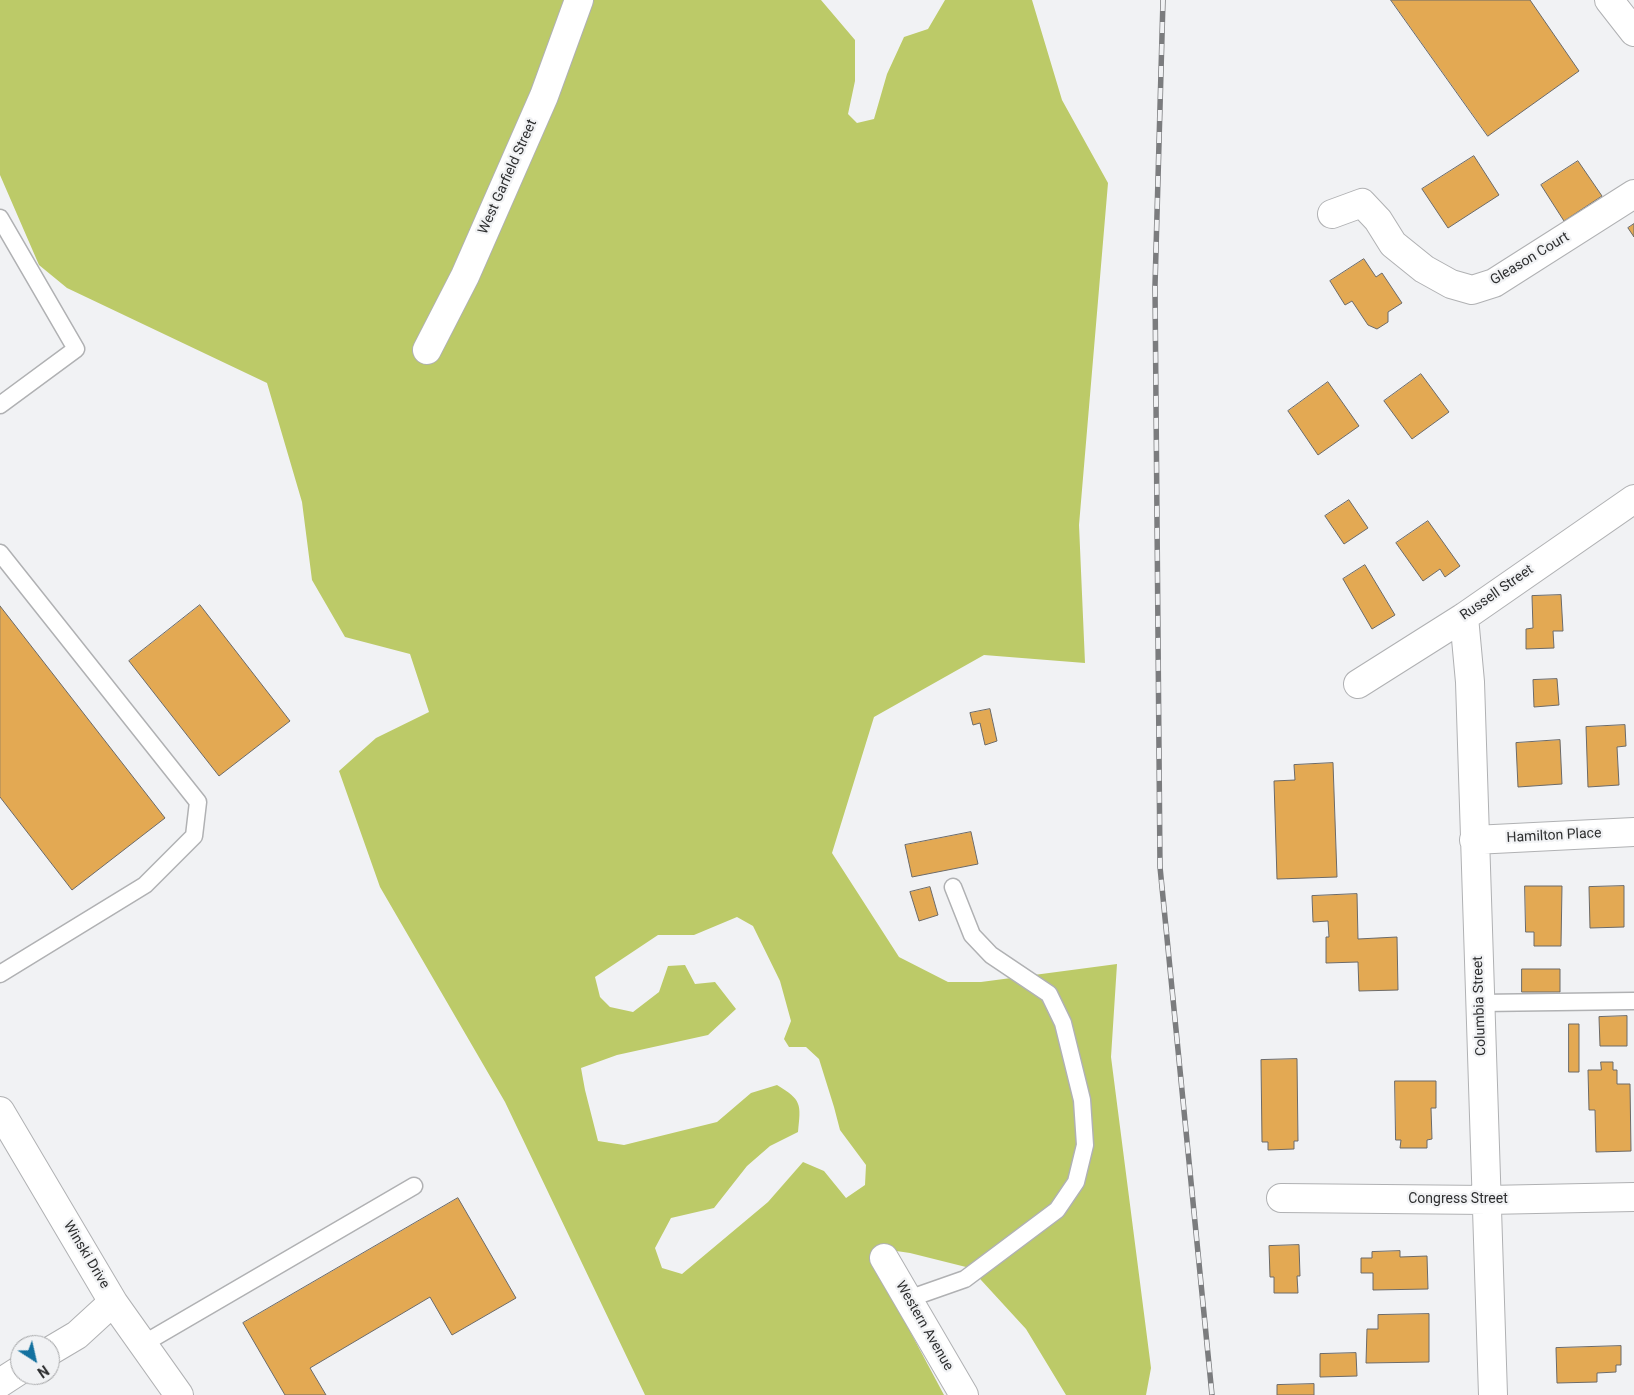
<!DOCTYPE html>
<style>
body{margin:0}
#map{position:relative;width:1634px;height:1395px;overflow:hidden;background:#f1f2f4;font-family:Roboto,sans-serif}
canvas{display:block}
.north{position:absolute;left:10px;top:1335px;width:50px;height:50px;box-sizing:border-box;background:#f1f2f4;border:1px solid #a3a4a6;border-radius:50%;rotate:145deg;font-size:14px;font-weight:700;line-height:20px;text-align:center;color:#2e2f30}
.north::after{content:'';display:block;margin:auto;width:18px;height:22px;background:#13719f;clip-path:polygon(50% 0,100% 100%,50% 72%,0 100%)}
</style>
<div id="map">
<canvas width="1634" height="1395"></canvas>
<div class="north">N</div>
</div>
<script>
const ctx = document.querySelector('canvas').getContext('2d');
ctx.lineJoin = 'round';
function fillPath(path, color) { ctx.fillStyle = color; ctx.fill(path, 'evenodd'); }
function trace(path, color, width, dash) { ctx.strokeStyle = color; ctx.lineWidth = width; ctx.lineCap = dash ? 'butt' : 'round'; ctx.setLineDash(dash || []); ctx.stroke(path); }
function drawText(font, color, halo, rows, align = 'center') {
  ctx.font = font + ' Roboto,sans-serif'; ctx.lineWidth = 4.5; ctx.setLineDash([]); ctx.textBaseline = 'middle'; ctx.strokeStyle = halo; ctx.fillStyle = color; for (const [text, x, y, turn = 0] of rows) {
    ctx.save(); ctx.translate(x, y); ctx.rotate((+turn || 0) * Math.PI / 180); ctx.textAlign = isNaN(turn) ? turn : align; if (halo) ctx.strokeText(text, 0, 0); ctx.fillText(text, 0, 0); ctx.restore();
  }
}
fillPath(new Path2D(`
 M0 0H821L855 40V81L848 114 857 123 874 119 887 74 904 37 928 29 945 0H1032L1062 100 1108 183 1079 525 1085 663 984 655 874 717 832 853 899 957 948 982H981L1117 964 1111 1057 1151 1368 1146 1395H1066L1026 1329 970 1268 910 1253 876 1248 880 1275 944 1395H645L505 1102 380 887 339 771 376 738 429 712 410 654 345 637 312 580 302 502 267 383 67 288 39 265 0 175ZM737 917 753 926 780 981 791 1021 784 1039 789 1047H806L819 1059 834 1107 840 1130 866 1165 865 1185 846 1198 824 1171 803 1162 768 1202 682 1274 662 1268 655 1248 671 1218 714 1208 747 1166 770 1146 798 1132C801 1104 802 1100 777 1085L751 1093 717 1122 624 1145 598 1141 585 1090 581 1068 617 1055 708 1035 736 1009 715 982 695 984 685 965 668 966 659 992 633 1012 610 1007 600 997 595 977 658 935H694Z`), '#bcca68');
const building = new Path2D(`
 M1391 0H1530L1579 71 1488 136Z
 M1474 156 1499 195 1448 228 1422 189Z
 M1578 161 1602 196 1564 221 1541 185Z
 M1634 224V237L1628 228Z
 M1364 259 1376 277 1382 273 1402 303 1388 312V322L1377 329 1368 325 1352 301 1345 305 1330 281Z
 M1421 374 1449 412 1412 439 1384 401Z
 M1328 382 1359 426 1318 455 1288 411Z
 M1349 500 1368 528 1344 544 1325 516Z
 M1428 521 1460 566 1445 577 1440 569 1423 581 1396 543Z
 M1365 565 1395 615 1372 629 1343 579Z
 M1561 595 1563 631H1553L1554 648 1526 649V629L1533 628 1532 596Z
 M200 605 290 721 219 776 129 661Z
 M0 606 165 818 72 890 0 797Z
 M1557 679 1559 705 1534 707 1533 680Z
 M990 709 997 741 985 745 980 723 973 725 970 713Z
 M1625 725 1626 746 1617 747 1619 785 1588 787 1586 727Z
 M1560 740 1562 784 1518 787 1516 743Z
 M1333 763 1337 877 1277 879 1274 781 1295 780 1294 765Z
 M971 832 978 864 912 877 905 845Z
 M1525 886H1562L1561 946H1534V932H1526Z
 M1624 886V927L1590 928 1589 887Z
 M930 887 938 915 919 921 910 892Z
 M1357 894 1358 939 1397 937 1398 990 1359 991 1358 962 1326 963V937H1329L1328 921 1313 922 1312 896Z
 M1522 969H1560V992H1522Z
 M1627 1016V1046H1600L1599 1017Z
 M1569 1024H1579V1072H1569Z
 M1297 1059 1298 1141H1294V1149L1268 1150V1142H1262L1261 1060Z
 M1601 1062H1613V1070H1617V1084H1630L1631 1151 1596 1152 1595 1110H1589L1588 1070H1601Z
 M1395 1081H1436V1108H1431L1432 1139 1427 1140V1148H1400L1401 1140H1396Z
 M458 1198 516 1298 452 1335 430 1297 310 1368 326 1395H285L243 1323Z
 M1299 1245 1300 1276H1297L1298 1293H1274V1277H1270L1269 1246Z
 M1400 1251V1257L1427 1256 1428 1289 1373 1290V1273H1361V1258H1372V1252Z
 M1429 1314V1362L1366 1363 1367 1329H1378V1315Z
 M1621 1346V1365H1616V1372L1597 1373V1382L1557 1383 1556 1348Z
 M1356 1353 1357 1376 1320 1377V1354Z
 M1314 1384V1395H1277V1385Z`);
fillPath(building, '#e3a953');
trace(building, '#6c6a68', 1);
const service = new Path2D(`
 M0 218 76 349 0 405
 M0 553 198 802 194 836 145 885 0 974
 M1480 1003 1634 1001
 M908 1299 965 1279 1057 1210 1076 1182 1085 1145 1082 1100 1063 1023 1049 994 991 955 972 935 953 887
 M143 1344 414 1186`);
const minor = new Path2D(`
 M1609 0 1634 32
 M1332 214 1362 203 1378 220 1393 244 1424 269 1451 284 1472 290 1494 283 1634 194
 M427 350 465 276 544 96 579 0
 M1464 617 1470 682 1493 1395
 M1358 684 1464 617 1634 499
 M1474 840 1634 832
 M0 1111 113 1302 179 1395
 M1281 1198 1487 1200 1634 1197
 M884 1258 964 1395
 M50 1351 77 1335 113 1302
 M0 1383 20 1370`);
trace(service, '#b0b1b3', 19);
trace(minor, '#b0b1b3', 30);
trace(service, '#fff', 16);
trace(minor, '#fff', 28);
const rail = new Path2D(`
 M1163 0 1155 286 1160 867 1212 1395`);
trace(rail, '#7b7c7e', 5.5);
trace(rail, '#f1f2f4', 4, [11]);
drawText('14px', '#2e2f30', '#f1f2f4', [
 ["West Garfield Street",508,177,-66],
 ["Gleason Court",1530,259,-31],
 ["Russell Street",1497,593,-35],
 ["Hamilton Place",1554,836,-3],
 ["Columbia Street",1480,1006,-92],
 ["Congress Street",1458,1199],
 ["Winski Drive",86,1255,59],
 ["Western Avenue",924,1326,60]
]);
</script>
